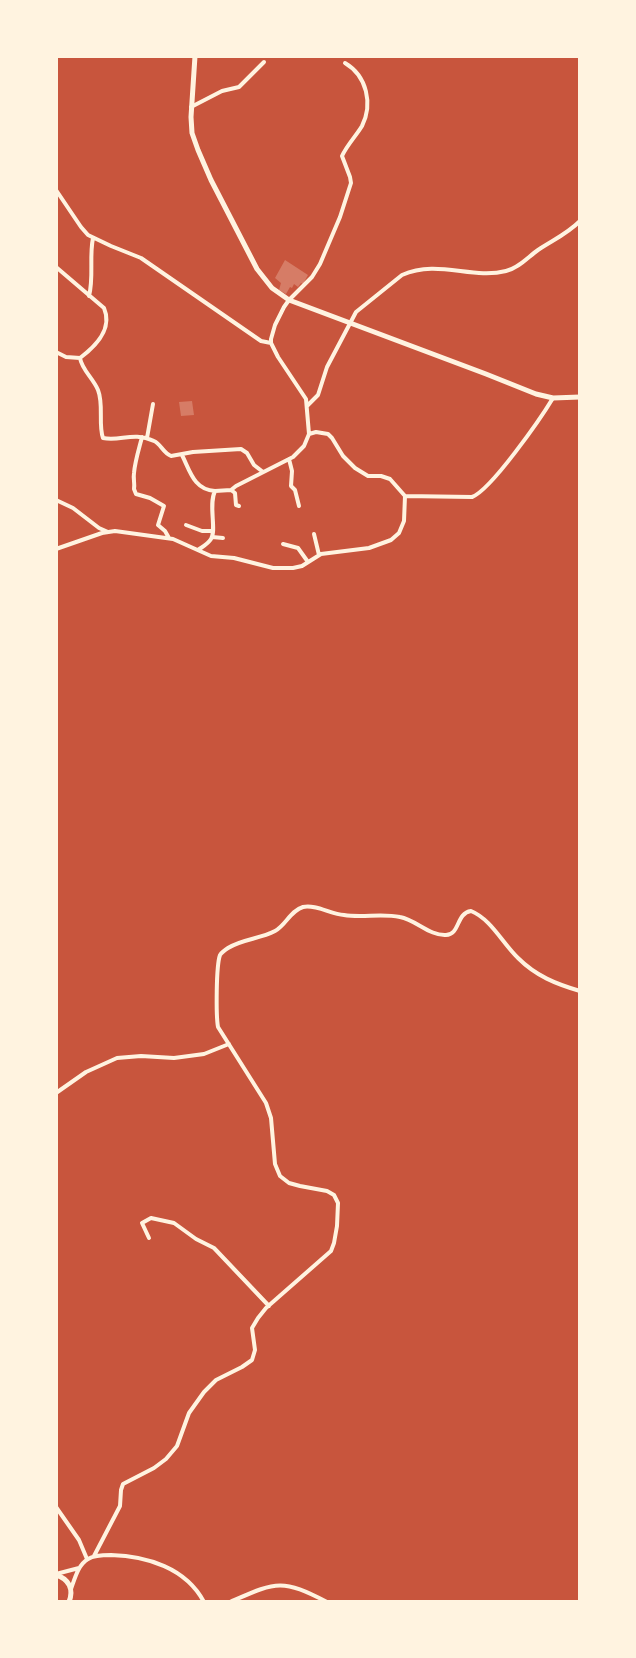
<!DOCTYPE html>
<style>
body{margin:0}
#map{position:relative;width:636px;height:1658px;overflow:hidden;background:#c8553d;font-family:"IBM Plex Sans",sans-serif}
canvas{display:block}
.frame{position:absolute;inset:0;border:58px solid #fff3e0;pointer-events:none}
</style>
<div id="map">
<canvas width="636" height="1658"></canvas>
<div class="frame"></div>
</div>
<script>
const ctx = document.querySelector('canvas').getContext('2d');
ctx.lineJoin = 'round';
function fillPath(path, color) { ctx.fillStyle = color; ctx.fill(path, 'evenodd'); }
function trace(path, color, width, dash) { ctx.strokeStyle = color; ctx.lineWidth = width; ctx.lineCap = dash ? 'butt' : 'round'; ctx.setLineDash(dash || []); ctx.stroke(path); }
fillPath(new Path2D(`
 M285 260 308 275 303 284 301 283 298 287 294 284 292 288 290 287 286 294 279 290 281 283 275 278Z
 M192 401 194 415 181 416 179 402Z`), '#d67c66');
trace(new Path2D(`
 M345 63C367 76 373 104 362 126 356 136 347 145 342 156L350 177 351 183 340 217 320 264 312 277 289 300 284 307 275 325 271 339V343L278 357 306 399 309 434 316 432 328 434 332 438 343 456 355 468 368 476H381L390 479 405 496 472 497C491 490 541 418 553 398
 M191 107 222 91 239 87 264 62
 M56 190 81 227 88 235 111 246 141 258 261 341 271 343
 M56 267 104 308C113 329 96 346 80 358 82 370 93 378 98 390 104 405 98 424 103 438 120 442 133 431 154 441 161 444 163 453 171 456L193 452 241 449 247 453 254 465 263 472
 M89 296C94 277 89 257 93 238
 M56 352 66 357 80 358
 M308 405 318 395 327 367 356 312 402 275C438 259 472 280 506 271 519 268 528 257 538 250 553 240 567 234 580 221
 M142 437C139 449 135 461 134 473 133 479 135 483 134 489L136 494 150 498 164 506 158 525 165 531 169 538
 M147 438 153 404
 M182 455C190 471 194 490 215 491
 M289 459 292 471 291 486 295 490 299 506
 M231 490 235 493 236 505 239 506
 M56 500 73 508 99 528 108 532
 M186 525 202 531H213
 M314 534 319 555
 M212 537 223 538
 M283 544 298 548 308 562
 M56 549 102 533 115 531 173 539 211 556 234 558 273 568H293L302 566 321 554 369 548 391 540 399 533 404 521 405 496
 M198 550C202 547 208 544 211 539 217 530 208 505 215 491L231 490 236 486 293 457 304 446 309 434
 M56 1093 86 1072 117 1058 141 1056 174 1058 204 1054 229 1044
 M149 1238 142 1223 151 1218 174 1223 196 1239 214 1248 269 1306
 M56 1507 79 1540 87 1559
 M94 1556 120 1506 121 1490 123 1484 154 1468 166 1459 177 1446 189 1413 204 1392 216 1380 242 1367 252 1360 255 1350 252 1328 258 1318 266 1308 331 1251 334 1243 337 1226 338 1203 334 1195 327 1191 300 1186 289 1183 280 1176 275 1164 271 1118 266 1103 218 1027C216 1016 216 966 220 955 222 952 225 950 228 948 242 939 260 939 275 931 286 925 290 911 303 907 315 904 331 914 344 915 363 918 381 913 400 917 416 920 430 936 446 935 460 935 456 913 471 911 491 919 503 944 518 958 536 976 556 984 580 991
 M56 1574 79 1568
 M71 1589C75 1578 78 1565 88 1559 94 1555 103 1555 111 1555 147 1556 186 1568 204 1602
 M230 1602C276 1582 281 1578 327 1602`), '#fff3e0', 4);
trace(new Path2D(`
 M195 56 191 117 192 133 198 150 211 180 257 269 272 288 289 300 486 374 536 394 553 398 580 397
 M56 1575C69 1579 74 1589 69 1602`), '#fff3e0', 5);
</script>
